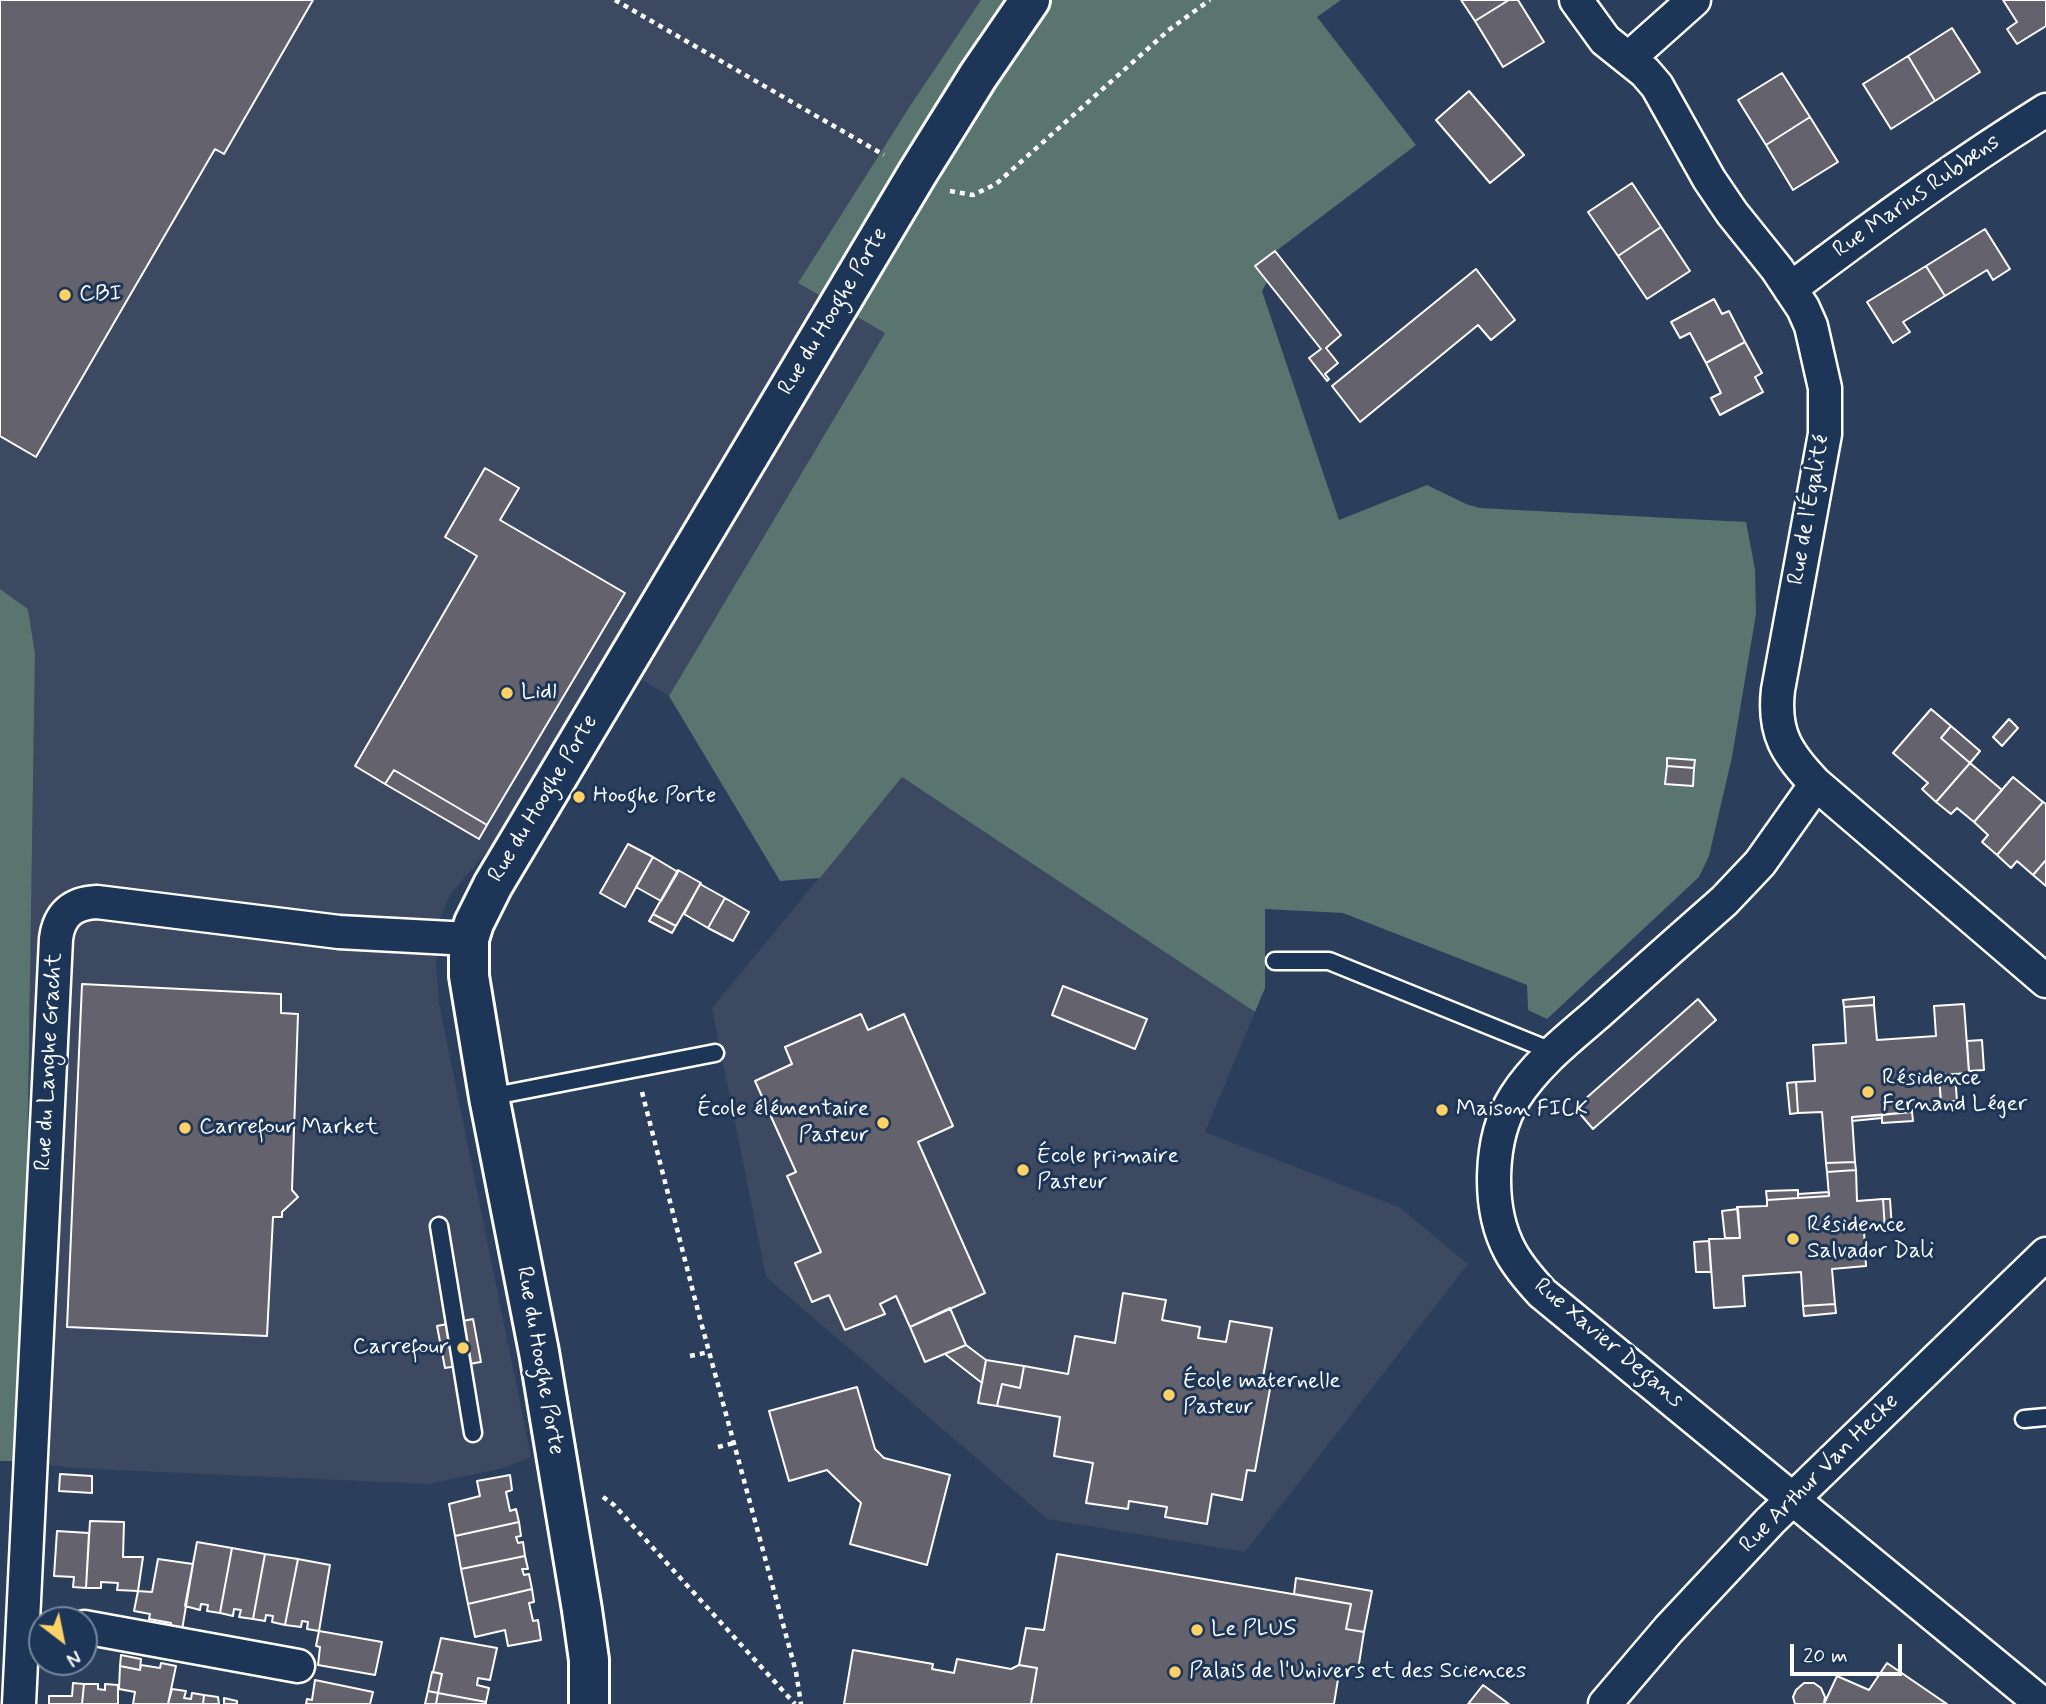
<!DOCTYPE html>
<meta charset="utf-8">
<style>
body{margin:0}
#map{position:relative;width:2046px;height:1704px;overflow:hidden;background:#2b3e5b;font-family:Mynerve,sans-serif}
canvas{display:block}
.north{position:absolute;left:28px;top:1606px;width:70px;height:70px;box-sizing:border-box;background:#1d3557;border:2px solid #77869a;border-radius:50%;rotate:148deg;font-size:19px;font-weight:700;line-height:28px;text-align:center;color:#fff}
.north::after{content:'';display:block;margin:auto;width:24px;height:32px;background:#ffd166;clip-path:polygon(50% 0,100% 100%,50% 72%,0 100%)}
.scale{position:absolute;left:1790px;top:1644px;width:112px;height:32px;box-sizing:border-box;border:4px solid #fff;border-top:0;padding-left:9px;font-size:21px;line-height:24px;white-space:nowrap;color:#fff;-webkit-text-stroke:5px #1d3557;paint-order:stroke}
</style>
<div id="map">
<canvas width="2046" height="1704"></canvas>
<div class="north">N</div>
<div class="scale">20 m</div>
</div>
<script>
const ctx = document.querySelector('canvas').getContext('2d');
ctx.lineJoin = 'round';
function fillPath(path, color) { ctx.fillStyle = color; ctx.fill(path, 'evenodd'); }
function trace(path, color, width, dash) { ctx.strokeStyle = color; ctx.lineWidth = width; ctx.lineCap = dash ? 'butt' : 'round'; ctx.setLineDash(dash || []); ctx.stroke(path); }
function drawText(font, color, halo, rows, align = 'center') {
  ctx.font = font + ' Mynerve,sans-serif'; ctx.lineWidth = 6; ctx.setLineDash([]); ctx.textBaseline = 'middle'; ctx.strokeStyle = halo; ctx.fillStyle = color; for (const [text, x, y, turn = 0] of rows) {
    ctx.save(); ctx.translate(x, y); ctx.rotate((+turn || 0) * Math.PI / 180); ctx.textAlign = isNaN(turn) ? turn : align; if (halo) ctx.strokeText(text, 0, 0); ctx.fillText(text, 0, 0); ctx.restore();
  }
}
fillPath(new Path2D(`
 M0 0H981L910 106 798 283 885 333 669 696 606 658 495 842 450 895 440 919 436 965 439 1003 531 1457 503 1468 429 1484 72 1468 17 1461 26 1238 35 654 28 609 0 589Z
 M902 777 1255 1012 1205 1132 1399 1207 1468 1264 1245 1552 1047 1519 766 1277 712 1008Z`), '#3c4960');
fillPath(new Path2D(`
 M981 0H1341L1317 17 1416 145 1255 267 1267 282 1262 291 1339 520 1427 485 1466 504 1480 508 1746 522 1755 569 1756 614 1732 757 1709 856 1699 877 1547 1019 1528 1010 1527 985 1343 913 1265 909V988L1255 1012 902 777 820 878 780 881 669 696 885 333 798 283 910 106Z
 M0 589 28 609 35 654 26 1238 17 1461H0Z`), '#5a7470');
const building = new Path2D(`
 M0 0H313L224 154 215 149 36 457 0 436Z
 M1461 0H1509L1475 21Z
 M1509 0H1518L1544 42 1503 67 1475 21Z
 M2003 0H2046V26L2017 44 2007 29 2017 22Z
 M1952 28 1980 72 1935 101 1908 56Z
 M1908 56 1935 101 1891 129 1863 84Z
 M1782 73 1810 117 1766 145 1738 100Z
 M1469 91 1524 155 1490 183 1436 120Z
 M1810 117 1838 162 1793 190 1766 145Z
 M1632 183 1661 227 1618 256 1588 212Z
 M1661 227 1690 271 1647 299 1618 256Z
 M1985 229 2010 269 1993 280 1987 270 1945 296 1926 266Z
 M1275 251 1341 335 1326 348 1338 363 1325 374 1329 379 1327 381 1309 358 1321 349 1255 266Z
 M1926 266 1945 296 1903 322 1910 332 1893 343 1867 302Z
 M1476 269 1515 320 1491 340 1478 325 1360 422 1332 386Z
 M1714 299 1722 314 1729 311 1745 342 1706 363 1690 333 1680 338 1671 322Z
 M1745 342 1762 373 1755 377 1763 392 1720 415 1711 398 1721 393 1706 363Z
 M485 468 519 488 500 520 625 593 487 825 394 770 385 784 355 766 477 556 445 537Z
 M1931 709 1951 726 1941 738 1970 763 1936 802 1922 789 1928 783 1893 753Z
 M2009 719 2018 728 2002 746 1993 737Z
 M1951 726 1980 751 1970 763 1941 738Z
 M1667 758 1695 760 1694 768 1667 766Z
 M1970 763 2002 790 1974 822 1957 808 1951 814 1936 802Z
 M1667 766 1694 768 1693 786 1665 784Z
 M394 770 487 825 479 839 385 784Z
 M2013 777 2043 802 1997 855 1982 842 1988 835 1974 822Z
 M2043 802 2046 804V860L2033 875 2017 861 2011 868 1997 855Z
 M628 844 653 857 625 907 600 893Z
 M653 857 678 872 661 901 636 887Z
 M2046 860V886L2033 875Z
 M678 870 701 883 676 926 653 914Z
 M700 884 725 898 708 928 684 914Z
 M725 898 749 912 733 941 708 928Z
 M653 914 676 926 672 933 649 921Z
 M82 984 281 994V1013L298 1014 292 1190 298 1197 282 1212V1217H273L267 1336 67 1327Z
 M1063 986 1147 1019 1135 1049 1052 1015Z
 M1874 997V1005L1844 1007 1843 1000Z
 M1698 999 1716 1020 1593 1129 1575 1108Z
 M1964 1004 1969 1073 1939 1075 1941 1105 1912 1108V1112L1852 1117 1855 1162 1826 1163 1822 1112 1798 1113 1796 1082 1815 1081 1813 1045 1846 1043 1844 1007 1874 1005 1877 1040 1936 1036 1934 1006Z
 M861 1014 868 1030 904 1014 953 1126 918 1142 985 1293 910 1327 896 1296 880 1304 885 1314 845 1330 829 1295 812 1302 795 1263 821 1252 787 1176 796 1172 755 1081 792 1064 785 1047Z
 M1982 1040 1984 1070 1969 1071 1967 1041Z
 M1955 1074 1957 1101 1941 1102 1939 1075Z
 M1796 1082 1798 1113 1790 1114 1787 1083Z
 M1912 1112 1913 1121 1882 1123V1115Z
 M1882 1115V1118L1852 1121V1117Z
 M1855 1162 1856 1170 1827 1172 1826 1163Z
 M1856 1170 1857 1201 1883 1199 1885 1230 1864 1231 1866 1266 1832 1269 1835 1304 1803 1306 1801 1272 1743 1276 1745 1306 1714 1308 1709 1239 1740 1238 1737 1207 1767 1206V1200L1829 1196 1827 1172Z
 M1798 1190V1198L1767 1200 1766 1191Z
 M1829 1192V1196L1798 1198V1194Z
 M1883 1199H1890L1892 1229 1885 1230Z
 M1738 1209 1740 1238H1725L1722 1211Z
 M1709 1241 1711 1272H1696L1694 1242Z
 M1123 1293 1166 1300 1162 1320 1200 1327 1198 1338 1226 1342 1230 1321 1272 1328 1261 1388 1270 1389 1255 1471 1247 1470 1242 1500 1212 1494 1207 1524 1165 1517 1167 1507 1129 1501 1128 1509 1086 1503 1093 1463 1054 1456 1060 1417 997 1406 1002 1384 1020 1388 1024 1366 1068 1374 1075 1336 1115 1343Z
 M1835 1304 1836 1313 1804 1316 1803 1306Z
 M950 1308 966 1345 925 1362 910 1327Z
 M473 1319 481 1362 445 1368 437 1326Z
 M966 1345 986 1360 982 1383 945 1354Z
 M986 1360 1024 1366 1020 1388 1002 1384 997 1406 978 1403Z
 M857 1387 875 1449 884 1458 950 1475 927 1565 850 1544 861 1503 827 1470 789 1481 769 1411Z
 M60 1474 92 1476V1493L59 1491Z
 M510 1475 512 1490 506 1492 510 1511 516 1509 519 1522 455 1536 449 1504 480 1496 477 1481Z
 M90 1521 124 1522 123 1557H143L138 1591 117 1590 118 1583 101 1582V1588H86Z
 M519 1522 521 1536 516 1537 518 1543 523 1542 525 1556 461 1569 455 1536Z
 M57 1531 89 1533 86 1588 73 1587 74 1577 54 1576Z
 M197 1542 232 1548 220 1613 207 1611 208 1605 201 1604 200 1610 185 1606Z
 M232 1548 265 1554 253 1619 239 1617 241 1610 234 1609 233 1616 220 1613Z
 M265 1554 298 1559 285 1625 272 1622 273 1616 266 1615 265 1621 253 1619Z
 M1057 1554 1351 1604 1346 1629 1364 1632 1358 1670 1340 1667 1334 1704H1031L1037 1668 1019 1665 1026 1628 1044 1630Z
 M525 1556 528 1569H522L524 1575 529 1574 532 1589 468 1604 461 1569Z
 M158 1559 193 1564 182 1630 170 1628 171 1623 149 1619 150 1614 134 1611 138 1591 152 1592Z
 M298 1559 330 1565 319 1631 307 1629 308 1622 302 1621 301 1627 285 1625Z
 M1296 1578 1372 1591 1364 1632 1346 1629 1351 1604 1294 1594Z
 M532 1589 534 1602 529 1603 533 1621 538 1620 541 1640 508 1646 505 1630 475 1637 468 1604Z
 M319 1631 382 1642 375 1675 318 1665 320 1647 316 1646Z
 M441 1638 497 1648 490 1680 478 1678 477 1685 489 1688 486 1702 438 1693 442 1674 433 1672Z
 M853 1650 933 1664 932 1669 954 1673 957 1659 1011 1669 1019 1665 1037 1668 1031 1704H844Z
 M121 1655 141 1659 140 1670 120 1666Z
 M161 1663 176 1666 168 1704H133L135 1692 119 1689 120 1666 140 1670 141 1665 160 1668Z
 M1887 1663 1947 1704H1824L1837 1676 1869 1690Z
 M432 1672 442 1674 438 1693 428 1691Z
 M315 1680 373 1692 370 1704H306L307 1699 312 1700Z
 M73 1683 84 1684 82 1704H49V1696H72Z
 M1804 1683H1814L1821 1688 1825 1697 1824 1704H1795L1793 1697 1796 1690Z
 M84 1684H98V1689L105 1690V1684L118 1685V1704H82Z
 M1483 1685 1509 1704H1468Z
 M172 1689 186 1691 184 1698 191 1699 192 1693 204 1695 203 1704H168Z
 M428 1691 438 1693 436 1704H425Z
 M438 1693 486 1702V1704H436Z
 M204 1695 218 1697 219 1704H203Z
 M224 1698 237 1701V1704H224Z`);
fillPath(building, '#63626d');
trace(building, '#fff', 2);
const service = new Path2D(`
 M1275 961H1329L1554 1052
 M489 1097 715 1053
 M439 1226 473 1433
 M2024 1419 2046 1417`);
const minor = new Path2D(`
 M1576 0 1605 40 1645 72 1657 86 1709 179 1732 213 1777 269 1803 308 1811 326 1825 388V434L1778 690C1773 733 1787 754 1816 784L2046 981
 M1629 58 1694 0
 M1790 289C1873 226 1958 165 2046 110
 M1816 784 1760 863 1724 901C1682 938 1639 976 1597 1014 1568 1039 1536 1064 1515 1097 1489 1138 1487 1208 1510 1251 1518 1266 1530 1280 1542 1293L2042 1704
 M84 1627 298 1666
 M19 1704 56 939C59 914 73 903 97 902L339 932 469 939
 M1605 1704 1669 1629 1770 1521 2046 1254`);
const tertiary = new Path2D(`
 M589 1704V1660L582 1610 539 1352 489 1097 469 976V939L474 923 493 885 917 174 978 76 1030 0`);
trace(service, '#fff', 21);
trace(minor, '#fff', 37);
trace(tertiary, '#fff', 44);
trace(new Path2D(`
 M615 0 884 155
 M950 191 973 195 996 184 1170 29 1210 0
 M642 1092 698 1311 796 1672 801 1704
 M690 1356 709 1352
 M718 1447 734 1443
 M603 1497 614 1505 795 1704`), '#fff', 4.5, [5, 5]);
trace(service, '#1d3557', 16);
trace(minor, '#1d3557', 32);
trace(tertiary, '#1d3557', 38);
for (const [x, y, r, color] of [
 [65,295,7,"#ffd166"],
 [507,693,7,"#ffd166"],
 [579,797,7,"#ffd166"],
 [1868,1092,7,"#ffd166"],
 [1442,1110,7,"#ffd166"],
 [883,1123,7,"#ffd166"],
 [185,1128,7,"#ffd166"],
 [1023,1170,7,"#ffd166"],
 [1793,1239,7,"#ffd166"],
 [463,1348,7,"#ffd166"],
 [1169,1395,7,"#ffd166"],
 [1197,1630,7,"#ffd166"],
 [1175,1672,7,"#ffd166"]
]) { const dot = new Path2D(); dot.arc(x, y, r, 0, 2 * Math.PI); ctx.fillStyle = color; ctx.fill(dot); trace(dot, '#1d3557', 2.5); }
drawText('23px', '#fff', '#1d3557', [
 ["Rue Marius Rubbens",1917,197,-35],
 ["Rue du Hooghe Porte",834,312,-59],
 ["Rue de l'Égalité",1810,510,-80],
 ["Rue du Hooghe Porte",544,799,-59],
 ["Rue du Langhe Gracht",50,1062,-87],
 ["Rue Xavier Degans",1608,1344,40],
 ["Rue du Hooghe Porte",539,1361,80],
 ["Rue Arthur Van Hecke",1820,1474,-45]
]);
drawText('23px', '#fff', '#1d3557', [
 ["CBI",79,295],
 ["Lidl",521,693],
 ["Hooghe Porte",593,797],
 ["Résidence",1882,1079],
 ["Fernand Léger",1882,1105],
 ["École élémentaire",869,1110,"right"],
 ["Pasteur",869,1136,"right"],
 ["Maison FICK",1456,1110],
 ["Carrefour Market",199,1128],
 ["École primaire",1037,1157],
 ["Pasteur",1037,1183],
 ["Résidence",1807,1226],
 ["Salvador Dali",1807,1252],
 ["Carrefour",449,1348,"right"],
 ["École maternelle",1183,1382],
 ["Pasteur",1183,1408],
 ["Le PLUS",1211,1630],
 ["Palais de l'Univers et des Sciences",1189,1672]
], 'left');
</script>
